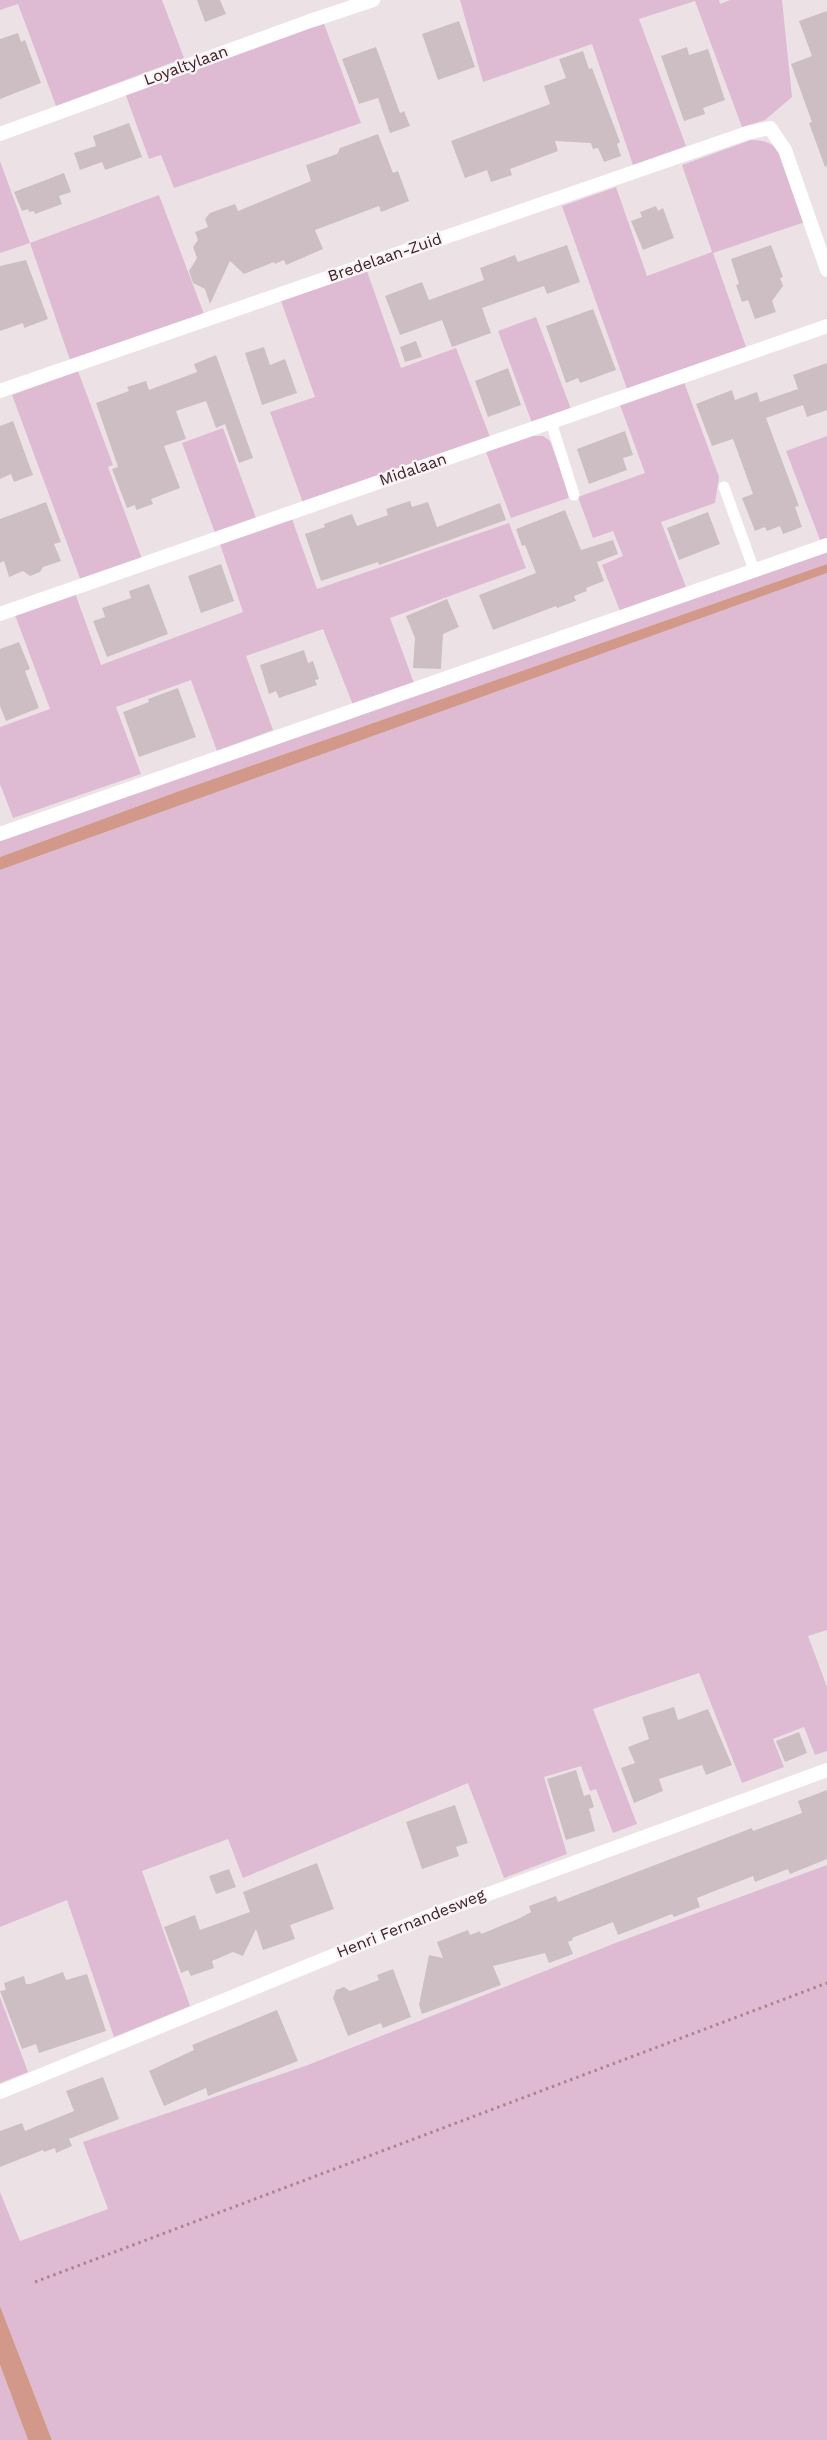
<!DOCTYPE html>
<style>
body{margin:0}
canvas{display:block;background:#ece2e6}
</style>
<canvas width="827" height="2440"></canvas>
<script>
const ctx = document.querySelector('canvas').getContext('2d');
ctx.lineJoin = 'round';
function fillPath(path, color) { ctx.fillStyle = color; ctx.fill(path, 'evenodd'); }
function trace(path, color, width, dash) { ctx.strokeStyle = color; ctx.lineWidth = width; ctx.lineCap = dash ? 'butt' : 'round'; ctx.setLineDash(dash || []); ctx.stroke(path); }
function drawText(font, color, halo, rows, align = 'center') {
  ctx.font = font + ' "Work Sans",sans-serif'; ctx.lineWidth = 4.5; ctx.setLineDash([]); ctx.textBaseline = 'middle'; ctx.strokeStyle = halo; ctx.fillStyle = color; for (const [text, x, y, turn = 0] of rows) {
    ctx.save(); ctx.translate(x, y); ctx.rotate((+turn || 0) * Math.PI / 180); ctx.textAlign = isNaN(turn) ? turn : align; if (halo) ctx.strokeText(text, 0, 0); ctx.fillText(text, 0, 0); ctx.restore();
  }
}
fillPath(new Path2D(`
 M0 0H162L184 58 56 106 18 4 0 10Z
 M460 0H719L720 4 730 0H782L792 97 765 120 742 127 695 1 639 19 686 146 633 165 592 44 483 82Z
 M323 21 361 123 174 188 161 155 149 159 125 93Z
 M751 140C766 140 773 143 781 154L805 222 713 253 746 347 627 389 562 206 616 187 647 276 712 252 682 165Z
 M0 161 30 243 159 195 204 314 70 360 30 243 0 253Z
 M367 271 401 368 456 348 490 437 303 503 270 412 315 397 281 301Z
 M536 317 571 409 532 423 498 331Z
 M78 371 113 465 108 467 142 559 81 581 12 395Z
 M684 382 719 477 715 503 661 522 686 587 620 611 602 565 623 556 613 531 593 538 578 497 645 473 620 405Z
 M223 428 256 518 215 533 182 443Z
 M533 436H543L550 441 571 497 511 518 486 452Z
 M827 436V538L820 540 786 451Z
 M292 519 317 589 509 523 526 568 390 618 414 683 353 705 323 629 246 656 273 730 217 751 191 680 116 707 141 774 13 818 0 784V727L50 709 15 615 75 593 101 665 243 612 220 544Z
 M827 552V564L179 791 0 857V840Z
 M827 573V1630L808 1636 827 1687V1751L815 1755 804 1727 773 1739 784 1767 742 1783 699 1673 593 1709 637 1824 613 1833 596 1789 590 1791 581 1766 544 1777 567 1854 504 1878 468 1783 243 1878 228 1839 142 1871 190 2006 114 2037 67 1900 0 1927V870Z
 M827 1865V2440H52L0 2306V2192L20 2241 108 2209 83 2142 308 2065 618 1942Z
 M0 1997 28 2072 0 2083Z
 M0 2365 28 2440H0Z`), '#debbd2');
fillPath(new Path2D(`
 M827 564V573L0 870V857L179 791Z
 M0 2306 52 2440H28L0 2365Z`), '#d2998a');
fillPath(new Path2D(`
 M197 0H220L226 14 205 22Z
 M827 11V166L825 167 809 123 812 122 791 64 812 56 799 21Z
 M459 21 475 67 438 80 422 34Z
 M18 33 21 42 25 40 41 83 0 99V39Z
 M376 47 400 113 404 111 410 126 390 133 378 98 359 104 342 59Z
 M687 47 689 55 708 49 725 100 703 108 705 114 684 121 661 56Z
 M583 51 589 69 592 68 620 142 617 144 621 156 604 162 598 148 593 149 591 143 555 141 558 151 510 169 512 175 491 182 487 170 465 178 451 141 550 104 544 86 566 78 559 59Z
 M129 123 142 157 105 170 102 162 80 170 74 153 96 146 93 136Z
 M378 134 393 173 398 171 409 201 381 212 379 206 315 230 323 249 286 265 284 260 275 264 274 262 244 274 230 261 210 304 205 289 193 283 189 271 197 258 193 247 198 240 195 232 208 227 205 219 210 213 235 204 238 211 311 181 306 165 337 154 340 148Z
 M64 173 71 192 59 196 62 204 35 214 34 211 29 212 28 209 22 211 14 192Z
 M656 206 658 211 663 208 674 238 643 250 631 221 642 217 640 212Z
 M567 245 580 282 547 294 544 286 482 308 491 333 452 347 442 320 400 335 385 296 422 282 429 300 484 280 480 268 515 255 518 262Z
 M771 245 783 277 780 278 783 286 772 301 776 312 755 319 748 300 742 302 736 285 739 284 731 259Z
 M26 260 48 319 24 328 23 323 0 331V266Z
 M593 309 616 370 580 383 578 378 566 383 546 326Z
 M416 341 422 357 405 362 400 347Z
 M264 347 270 365 285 359 297 393 262 405 245 353Z
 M216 355 253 458 239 463 225 424 216 428 206 401 176 411 186 439 164 446 180 488 151 499 153 504 136 510 135 505 127 508 112 469 118 467 96 403 129 391 127 387 146 381 149 390 197 372 194 364Z
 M827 363V410L807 417 803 405 766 418 799 506 795 507 802 527 783 534 780 526 767 531 765 527 755 531 742 498 753 494 733 439 712 446 696 404 732 390 735 400 757 392 760 402 798 389 793 375Z
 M508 368 521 405 488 417 475 381Z
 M13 421 33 475 14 482 11 474 0 479V426Z
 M625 431 633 455 623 458 627 470 589 484 577 449Z
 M410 501 412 507 428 502 437 527 500 503 506 520 379 565 378 562 321 581 305 534 325 527 324 524 352 514 357 526 388 515 386 509Z
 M46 502 61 542 54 544 61 561 43 567 40 572 30 576 23 571 9 577 4 561 0 563V519Z
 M565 510 581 550 613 540 618 554 597 562 604 581 586 588 587 591 574 596 576 601 557 608 556 606 493 630 479 595 536 573 525 545 522 546 516 529Z
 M708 512 720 544 679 560 667 528Z
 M221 564 234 601 201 613 188 576Z
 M149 584 168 634 107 657 93 621 105 617 102 608 131 598 129 591Z
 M447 599 459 627 443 634 441 669 413 668 415 638 406 616Z
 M19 642 30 669 25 671 39 708 6 721 0 706V649Z
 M304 650 308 663 313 661 319 679 315 680 317 685 279 698 276 691 269 694 260 665Z
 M178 688 196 737 139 757 123 712 149 702 148 699Z
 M674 1707 678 1720 708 1709 732 1765 706 1775 702 1765 659 1779 663 1791 634 1803 621 1768 635 1763 628 1747 649 1739 642 1717Z
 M799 1732 807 1753 785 1762 776 1741Z
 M576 1770 584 1796 590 1794 594 1807 589 1809 595 1831 566 1840 547 1779Z
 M827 1790V1859L790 1874 788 1869 755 1882 753 1876 697 1898 700 1907 674 1917 672 1914 618 1935 613 1922 572 1938 573 1940 568 1942 573 1954 549 1963 545 1953 493 1966 501 1985 422 2014 419 2005 429 1955 443 1958 437 1942 468 1930 470 1935 480 1931 481 1934 520 1918 531 1912 529 1906 556 1896 558 1902 752 1828 753 1831 802 1813 798 1801Z
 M455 1805 468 1843 456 1847 459 1856 422 1869 406 1822Z
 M317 1863 334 1909 290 1925 295 1939 263 1950 256 1929 243 1956 233 1952 212 1961 214 1968 191 1976 188 1970 181 1973 164 1927 195 1915 200 1930 250 1912 243 1892Z
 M229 1869 236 1887 216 1894 209 1876Z
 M393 1969 411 2017 383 2028 381 2023 348 2036 333 1998 336 1990 344 1987 350 1991 379 1980 377 1975Z
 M63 1972 66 1980 87 1974 106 2031 39 2053 36 2044 22 2049 0 1991 6 1990 4 1983 24 1976 26 1984H30Z
 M277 2010 298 2061 208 2096 206 2088 164 2106 149 2071 194 2050 192 2045Z
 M103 2077 119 2119 69 2139 72 2146 56 2153 55 2148 44 2152 43 2150 0 2167V2131L22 2123 25 2131 74 2111 66 2091Z`), '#cdbec4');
trace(new Path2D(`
 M35 2282 827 1983`), '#b0828e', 3, [2.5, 4]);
trace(new Path2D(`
 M551 422 574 495
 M724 487 754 570`), '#fff', 11);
trace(new Path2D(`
 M0 134 310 21 373 0
 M0 391 747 133 770 128 785 150 827 270
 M0 614 827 326
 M0 834 827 545`), '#fff', 14);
trace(new Path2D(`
 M0 2092 442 1911 827 1770`), '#fff', 14);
drawText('16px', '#3d2228', '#f9f3f5', [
 ["Loyaltylaan",186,66,-20],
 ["Bredelaan-Zuid",385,258,-19],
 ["Midalaan",413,470,-19],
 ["Henri Fernandesweg",411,1924,-22]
]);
</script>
